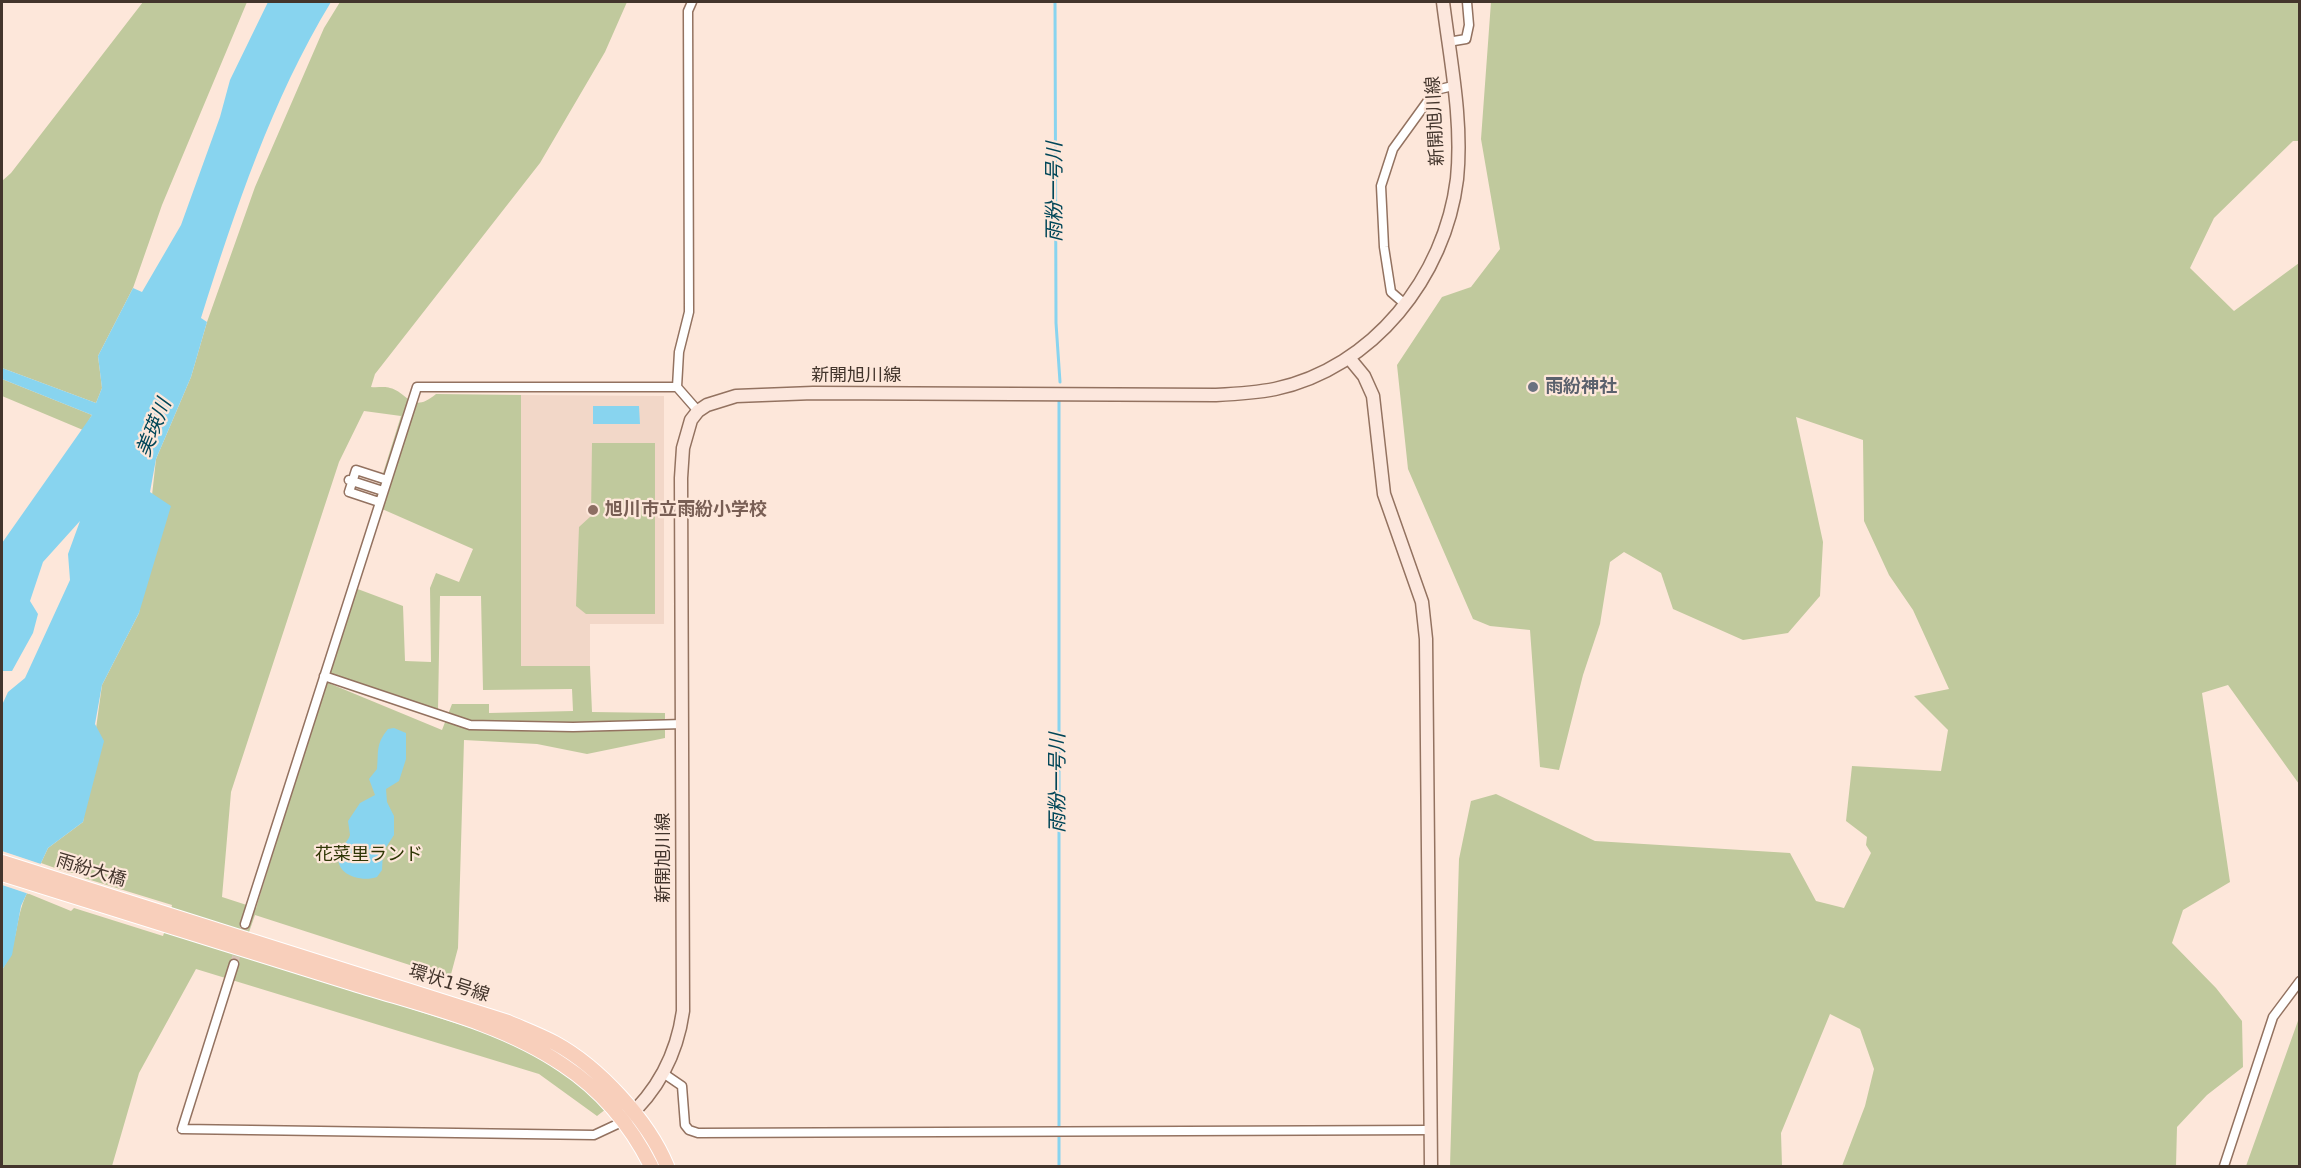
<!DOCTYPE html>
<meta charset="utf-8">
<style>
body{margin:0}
#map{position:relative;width:2301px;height:1168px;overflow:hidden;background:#fde7da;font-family:"DejaVu Sans",sans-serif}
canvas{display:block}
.frame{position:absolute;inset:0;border:3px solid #43352c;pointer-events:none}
</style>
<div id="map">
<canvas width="2301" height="1168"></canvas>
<div class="frame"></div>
</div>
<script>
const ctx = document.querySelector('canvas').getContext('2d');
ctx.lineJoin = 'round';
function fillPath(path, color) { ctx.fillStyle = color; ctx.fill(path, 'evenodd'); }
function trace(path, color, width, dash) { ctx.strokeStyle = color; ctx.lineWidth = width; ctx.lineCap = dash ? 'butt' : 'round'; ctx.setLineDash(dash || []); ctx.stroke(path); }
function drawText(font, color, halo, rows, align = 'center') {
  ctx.font = font + ' "DejaVu Sans","Noto Sans JP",sans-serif'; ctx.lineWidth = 4.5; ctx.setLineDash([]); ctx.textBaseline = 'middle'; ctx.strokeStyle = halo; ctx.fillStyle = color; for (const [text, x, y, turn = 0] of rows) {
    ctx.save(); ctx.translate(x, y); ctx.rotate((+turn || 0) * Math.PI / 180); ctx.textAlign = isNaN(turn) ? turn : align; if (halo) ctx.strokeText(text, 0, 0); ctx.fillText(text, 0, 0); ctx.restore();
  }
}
fillPath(new Path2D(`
 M521 395 664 396V624H590V666L521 667Z`), '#f2d7c8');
fillPath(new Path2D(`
 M143 2H247L162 205 133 288 98 356 102 388 96 403 2 368V181L11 173Z
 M340 2H627L605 52 540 163 375 374 371 387C377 388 385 386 390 388 408 392 411 415 436 394L521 395V666H590L592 712 665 713V738L587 754 537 744 464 740 458 948 450 978 255 915 248 935 171 910 172 905 84 878 82 873H69L41 863 48 848 83 822 102 685 139 613 156 459 191 377 207 322 255 187 324 28ZM364 411 401 416 373 505 473 549 459 582 436 573 430 588 431 662 405 661 403 606 355 588 329 669 332 675 438 710 440 596H481L483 690 572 689 573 711 489 713V704H452L442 730 326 682 256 908 222 897 231 792 339 462Z
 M1491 2H2299V141H2293L2214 218 2190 268 2234 311 2299 263V784L2228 685 2202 693 2230 882 2183 910 2172 943 2216 988 2242 1021 2243 1067 2207 1095 2177 1127 2176 1166H1842L1865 1106 1874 1069 1860 1029 1830 1014 1781 1133 1782 1166H1450L1459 859 1471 801 1496 794 1595 841 1790 853 1816 901 1844 908 1871 853 1866 845 1867 837 1846 821 1852 766 1941 771 1948 730 1914 696 1949 689 1913 610 1889 575 1864 521 1863 440 1796 417 1823 542 1820 596 1788 633 1743 640 1673 609 1661 573 1624 552 1610 562 1600 624 1583 675 1559 770 1540 767 1530 630 1490 626 1473 619 1408 469 1397 365 1442 297 1471 287 1500 249 1481 139Z
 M2 379 92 415 83 430 2 396Z
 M592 443H655V614H586L576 606 579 527 591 516Z
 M27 893 71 911 74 908 163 936 165 930 499 1037C540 1056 573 1078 606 1109L597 1116 539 1074 196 969 139 1073 112 1166H2V970C19 944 14 920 27 893Z
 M2299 1018V1166H2246Z`), '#c0c99d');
fillPath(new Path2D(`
 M268 2H331C272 99 235 210 201 318L207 322 191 377 156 459 150 492 171 506 139 613 102 685 95 724 104 741 83 822 48 848 21 906 12 955 2 970V705L8 692 25 678 70 580 68 554 80 521 43 562 30 601 38 614 33 633 12 671H2V543L92 415 2 379V368L96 403 102 388 98 356 133 288 142 292 181 225 220 117 230 80Z
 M593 406H639L640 424H593Z
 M394 728 406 733V759L399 781 386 789 387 802 394 816V835L383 852 382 870 377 877C361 883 331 874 340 851 342 845 348 842 350 835L348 821 360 803 375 795 369 779 377 769C379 752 375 745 388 729Z`), '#88d4ef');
fillPath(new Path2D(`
 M2 851 44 865 29 894 2 885Z`), '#fde7da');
trace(new Path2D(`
 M1055 2 1056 323 1060 382
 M1059 1166V399`), '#88d4ef', 3);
trace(new Path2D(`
 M234 964 245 924`), '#d8c3b7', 8, [8, 4]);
const street = new Path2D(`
 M692 2 688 11 689 312 679 352 677 387 698 411
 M1448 42 1466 39 1469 25 1467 2
 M1406 305 1391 292 1384 247 1381 186 1393 149 1427 102 1440 89 1453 86
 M349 480 383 491
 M379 502 349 492 356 470 387 480
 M324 676 470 725 573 727 683 724
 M245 924 417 387H677
 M234 964 182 1129 594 1135 624 1121
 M663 1073 682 1086 685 1125 689 1130 698 1133 1431 1130
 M2224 1166 2273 1017 2300 981`);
const secondary = new Path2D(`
 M1350 359 1364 376 1373 396 1384 494 1422 602 1426 639 1431 1166
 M624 1121C657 1092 677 1054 683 1011L681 478 683 448 691 420 698 411 707 405 736 396 813 393 1216 395C1236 394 1255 393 1275 389 1373 368 1445 277 1457 179 1463 120 1450 59 1443 2`);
const primary = new Path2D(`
 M2 862 508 1022C524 1029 540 1035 555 1043 599 1067 648 1120 667 1166
 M2 874C117 910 233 946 348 982 420 1005 500 1022 563 1065 601 1090 631 1126 651 1166`);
trace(street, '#937260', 11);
trace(secondary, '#937260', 15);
trace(primary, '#fff', 16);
trace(street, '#fff', 8);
trace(secondary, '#fce7dd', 12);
trace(primary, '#f8cfbb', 14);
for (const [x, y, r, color] of [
 [1533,387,6,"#6b7280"],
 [593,510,6,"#8d6e63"]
]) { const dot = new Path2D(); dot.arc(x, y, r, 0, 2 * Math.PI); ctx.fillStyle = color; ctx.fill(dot); trace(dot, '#fde7da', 2); }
drawText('18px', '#43352c', '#fde7da', [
 ["新開旭川線",1436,121,-93],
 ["新開旭川線",856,376],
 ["新開旭川線",664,858,-90],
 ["雨紛大橋",91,871,17],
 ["環状1号線",449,984,18]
]);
drawText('bold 18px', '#5b616d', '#fde7da', [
 ["雨紛神社",1545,387]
], 'left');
drawText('bold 18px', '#785e54', '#fde7da', [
 ["旭川市立雨紛小学校",605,510]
], 'left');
drawText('18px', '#2f3605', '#fde7da', [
 ["花菜里ランド",369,855]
]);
drawText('italic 20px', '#004658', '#fde7da', [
 ["雨粉一号川",1056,192,-90],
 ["美瑛川",155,428,-68],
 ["雨粉一号川",1059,783,-90]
]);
</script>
